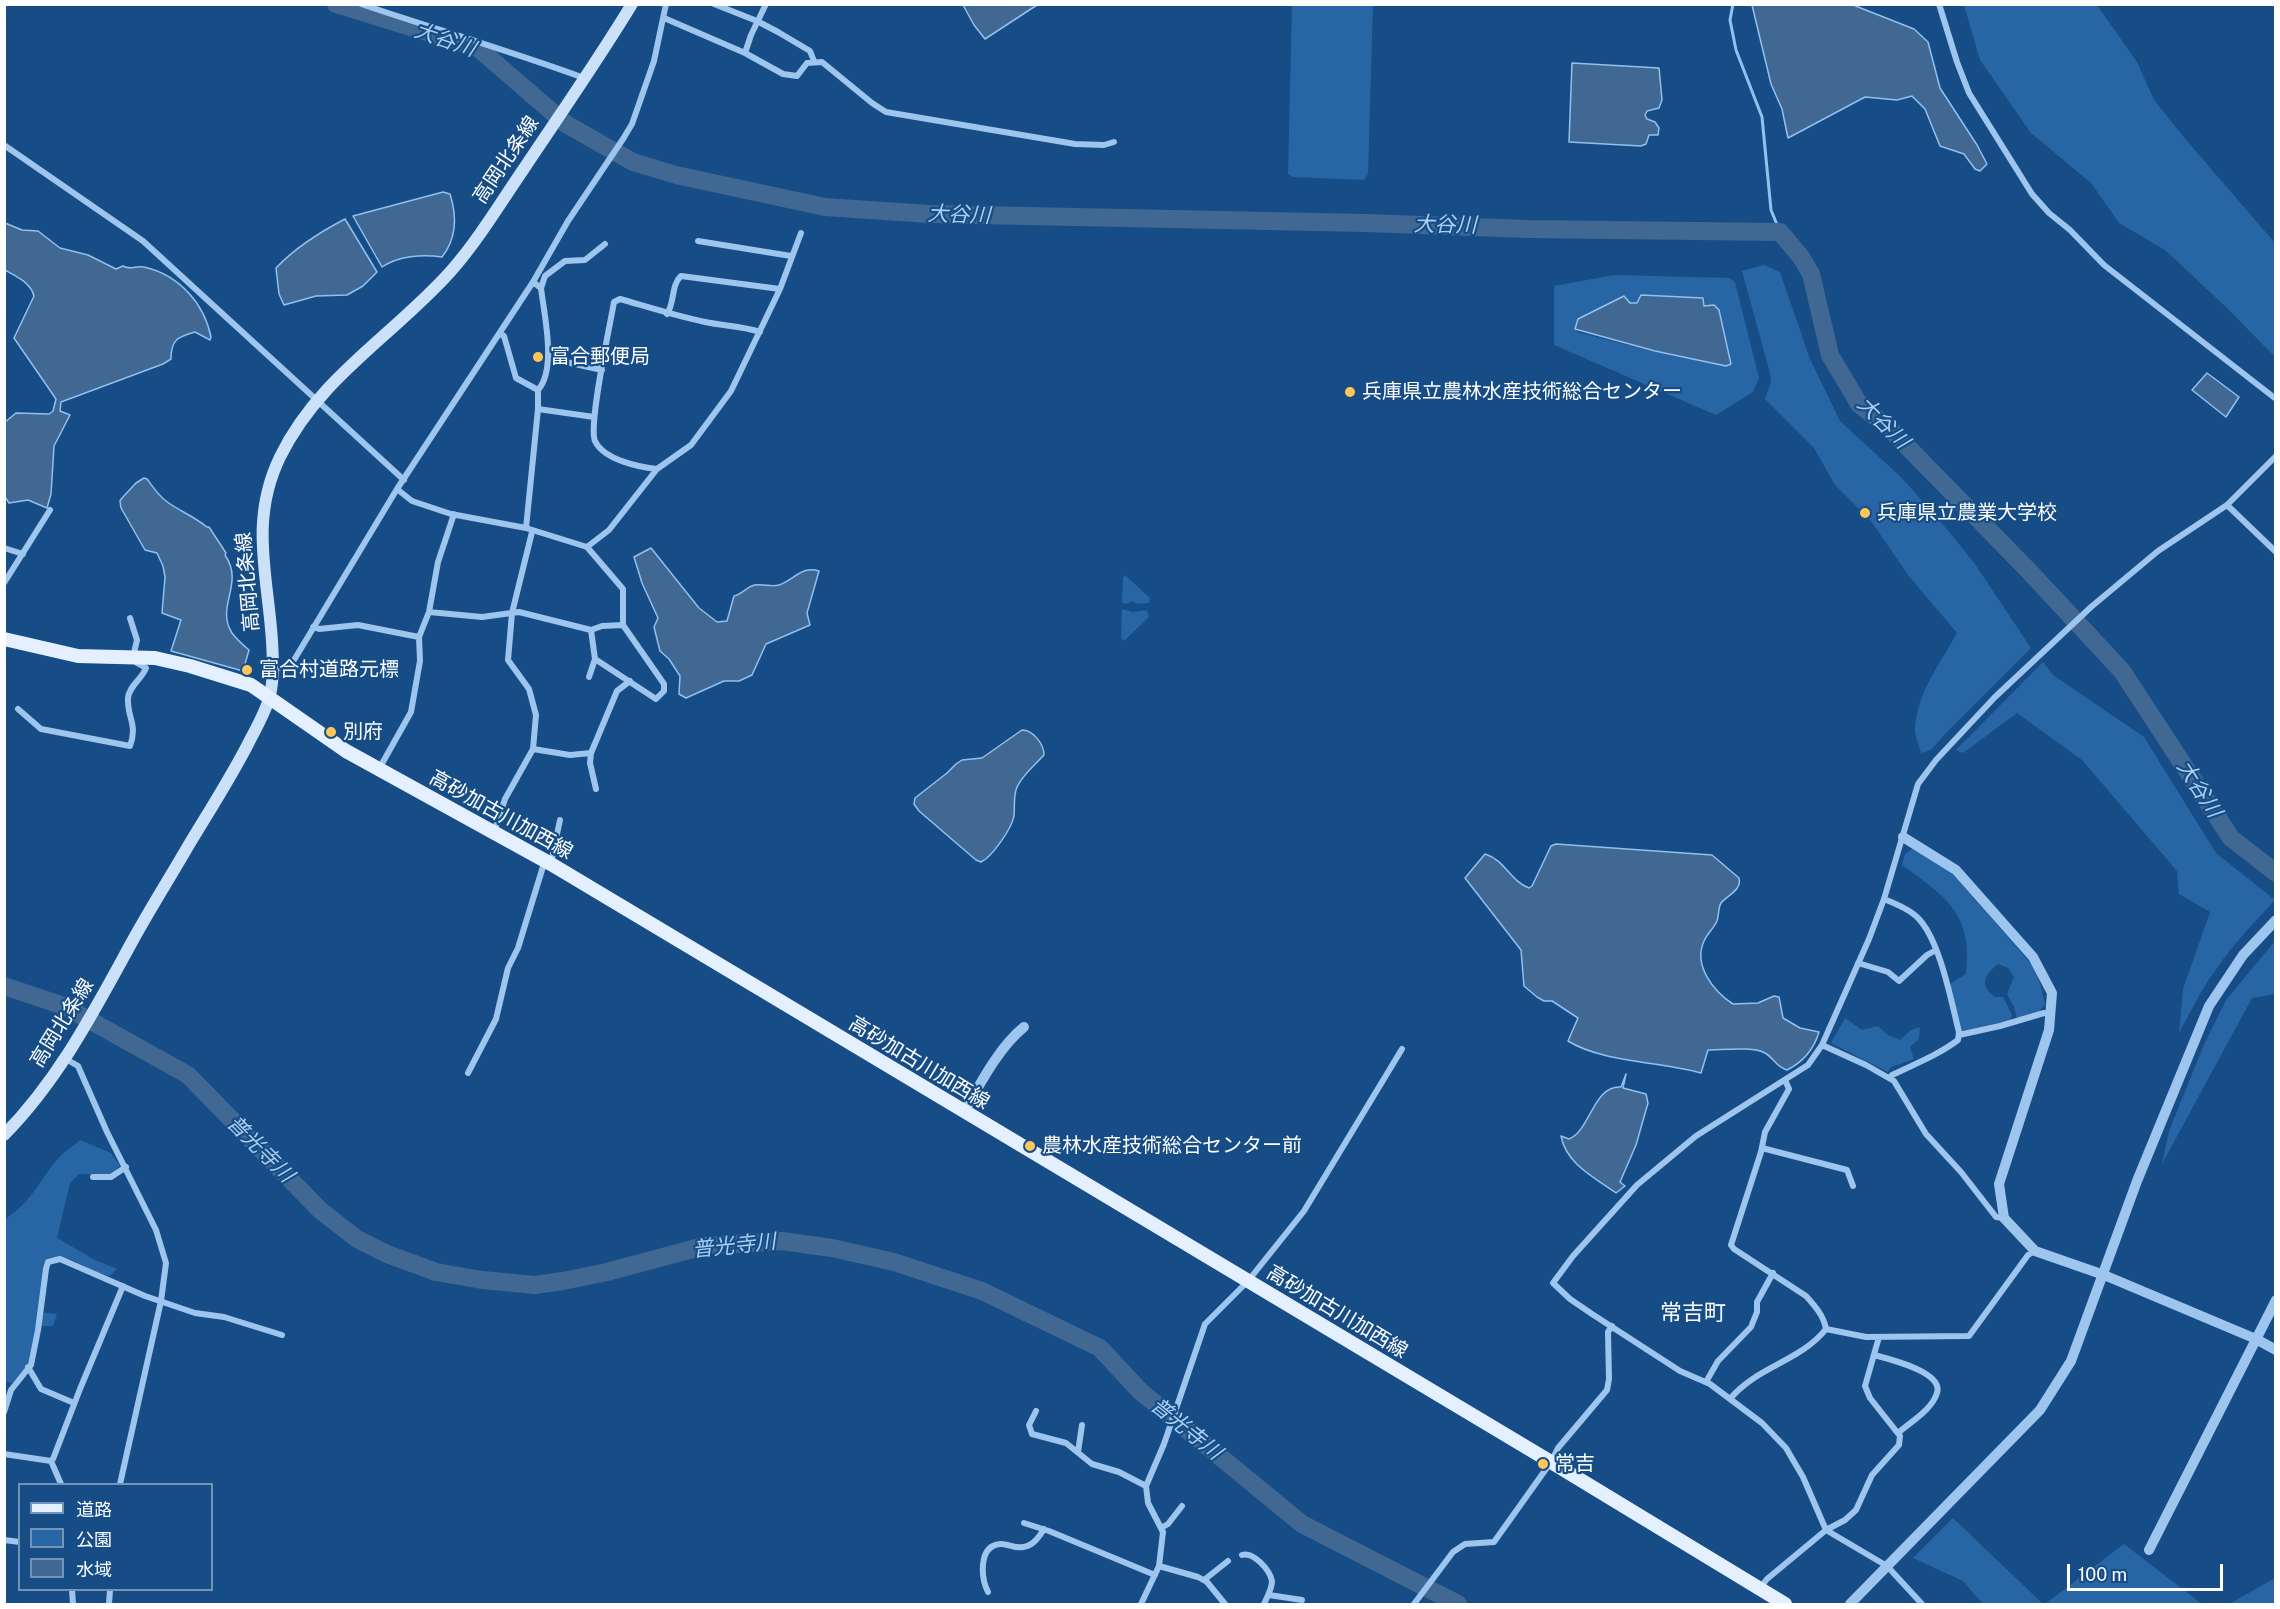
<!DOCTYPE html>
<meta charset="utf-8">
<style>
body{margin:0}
#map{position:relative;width:2280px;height:1609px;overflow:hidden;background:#174d86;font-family:"Public Sans","Noto Sans JP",sans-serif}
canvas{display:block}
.frame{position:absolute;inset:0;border:6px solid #fff;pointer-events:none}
.legend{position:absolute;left:18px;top:1483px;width:195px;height:108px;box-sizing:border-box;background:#174d86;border:2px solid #7494b6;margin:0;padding:8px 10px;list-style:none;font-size:18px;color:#fff}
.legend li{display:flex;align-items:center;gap:12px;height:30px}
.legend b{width:30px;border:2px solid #7494b6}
.scale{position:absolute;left:2067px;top:1564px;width:156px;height:27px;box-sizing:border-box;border:3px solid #fff;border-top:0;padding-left:8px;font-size:18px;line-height:21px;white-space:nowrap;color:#fff;-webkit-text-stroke:4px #174d86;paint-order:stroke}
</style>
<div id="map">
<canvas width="2280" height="1609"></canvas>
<div class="frame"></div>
<ul class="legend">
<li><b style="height:8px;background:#e4f0ff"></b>道路</li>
<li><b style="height:16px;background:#2765a4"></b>公園</li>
<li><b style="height:16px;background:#406892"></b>水域</li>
</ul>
<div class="scale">100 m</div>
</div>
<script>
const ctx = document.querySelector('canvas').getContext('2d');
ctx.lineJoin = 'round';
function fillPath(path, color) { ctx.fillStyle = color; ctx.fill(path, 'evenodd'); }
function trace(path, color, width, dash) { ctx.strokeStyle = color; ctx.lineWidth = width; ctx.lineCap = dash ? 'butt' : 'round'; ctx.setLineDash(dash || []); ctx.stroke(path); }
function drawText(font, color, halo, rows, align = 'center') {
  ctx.font = font + ' "Public Sans","Noto Sans JP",sans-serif'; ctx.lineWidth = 4.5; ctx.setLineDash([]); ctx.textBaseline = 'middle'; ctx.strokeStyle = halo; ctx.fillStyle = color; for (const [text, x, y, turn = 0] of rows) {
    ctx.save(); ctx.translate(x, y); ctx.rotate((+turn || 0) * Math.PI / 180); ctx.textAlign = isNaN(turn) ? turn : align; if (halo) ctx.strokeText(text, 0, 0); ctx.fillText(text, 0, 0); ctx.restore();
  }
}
fillPath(new Path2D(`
 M1292 5H1373L1368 174 1364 180 1293 177 1288 174Z
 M1964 5H2097L2137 62 2154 100 2187 141 2275 243V357L2227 308 2165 250 2119 223 2091 183 2031 133 1980 60Z
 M1764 265 1780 272 1810 359 1840 421 1902 478 1951 534 1975 564 2031 648 1945 734 1931 750 1921 753C1919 745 1915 737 1915 729 1917 692 1940 664 1957 633L1908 575 1871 521 1835 485 1814 448 1765 399 1771 382 1770 373 1742 271Z
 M1614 275 1730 278 1735 282 1759 378 1753 392 1716 415 1554 345V286ZM1624 296 1631 304H1638L1642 296 1704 299 1705 307 1715 306 1720 311 1732 364 1727 366 1656 352 1577 332 1576 330Z
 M1125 575 1150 598 1149 603 1138 604 1132 601 1126 604 1122 603 1123 577Z
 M1122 609 1132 612 1147 610 1149 617 1124 641 1121 638Z
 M2043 662 2053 675 2144 737 2216 853 2275 900C2255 922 2234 943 2217 968 2202 988 2191 1011 2179 1033L2183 989 2210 912 2179 894 2177 871 2082 760 2017 713 1963 753 1956 750Z
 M1913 848 1952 873 2032 965 2040 983 2045 1004 2038 1013 2017 1019 2014 1007 2007 994 2014 977 2008 968 1998 964C1984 976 1979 985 1995 997H2003L2012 1015 2010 1020 1962 1033 1950 984 1966 974C1973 913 1946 897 1902 865L1905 854Z
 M2275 941V994L2252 998 2162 1164 2169 1131 2203 1047 2226 1000Z
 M1845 1018 1862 1030 1878 1026 1888 1035 1900 1040 1911 1030 1920 1027 1919 1039 1910 1047 1914 1059 1891 1067 1888 1072 1831 1043Z
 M80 1140 111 1153 120 1166 110 1175 79 1174 70 1183 57 1238 95 1260 117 1269 110 1276C88 1273 70 1251 47 1259L38 1312 57 1314 53 1326H36L29 1365 12 1383 4 1381V1220C32 1201 36 1186 55 1162 61 1154 72 1147 80 1140Z
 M1953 1518 2043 1604H1983L1963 1581 1913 1558Z
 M2124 1544 2202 1604H2045Z
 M2275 1578V1604H2229Z`), '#2765a4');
const water = new Path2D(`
 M963 5H1037L985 39 974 25Z
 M1752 5H1853L1914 29 1928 42 1940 88 1977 145 1987 164 1980 171 1975 169 1964 154 1940 146 1925 109 1912 96 1897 100 1865 97 1788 138 1782 109 1771 84Z
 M1572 63 1659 68 1662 100 1659 108 1647 111 1645 115 1647 119 1655 122 1659 128 1658 135H1649L1646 144 1641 146 1569 142Z
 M443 192 450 194C457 216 457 238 442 257 422 254 398 256 382 267L353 216Z
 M345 219 377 272 363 286 347 295 316 296 284 305 279 294 276 268C295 248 320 232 345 219Z
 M5 223 22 230 38 231 60 248 88 255 116 269 123 266C131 271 136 265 144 267 179 275 204 303 211 337L210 340 195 332C177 337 171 340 171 359L163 364 61 402 60 411 70 415 54 446 51 494 47 508 28 500 9 503 5 497V422L16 413 49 414 53 411 56 399 14 338 34 296C31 283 16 276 5 270Z
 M1641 295 1703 298 1704 306 1714 305 1719 310 1731 364 1726 366 1655 351 1575 329 1578 319 1624 296 1630 303H1637Z
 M2207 373 2239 397 2226 417 2192 390Z
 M144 478 147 479C153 487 158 495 166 501 179 511 192 515 207 527H209L226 553 225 555C245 584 215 606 232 633 237 640 243 645 249 650L243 671 171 651 181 620 162 613 165 577 163 566 157 553 145 550 121 508 120 501 122 498 136 483Z
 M651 548 699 608 717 622 727 621 734 596C742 594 748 586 755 585 763 584 772 587 779 585 794 580 802 565 819 571L807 613 810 625 766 644 752 675 739 681H724L686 698 679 694 680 676 669 659 660 651 654 627 658 618 642 583 634 557Z
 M1022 730C1033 730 1044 744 1044 755 1035 765 1023 774 1017 787 1013 797 1015 806 1014 816 1012 828 992 857 981 862L976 860 919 811 914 804 915 798 947 773 956 764 962 760 982 758Z
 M1556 844 1712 855 1739 878C1742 890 1728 895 1721 903 1718 908 1719 915 1717 921 1714 928 1707 934 1704 941 1693 965 1713 991 1733 1004L1758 1003 1774 996 1779 997 1783 1018 1800 1028 1819 1032C1814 1049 1803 1062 1787 1070 1776 1067 1774 1058 1765 1053 1754 1046 1722 1050 1708 1050L1701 1073C1663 1062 1601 1062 1568 1041L1578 1018 1552 1001H1544L1537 997 1524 986 1521 950 1465 878 1485 854C1505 860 1510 881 1529 888L1532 886 1551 846Z
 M1626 1074 1623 1088 1646 1094 1648 1103 1636 1145 1620 1182 1625 1186 1616 1193C1595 1178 1566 1164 1561 1136L1569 1139C1591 1130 1593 1085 1621 1087Z`);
fillPath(water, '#406892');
trace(water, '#90c1f0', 1.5);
trace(new Path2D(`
 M1733 4 1730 20 1736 50 1762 117 1771 210 1780 232`), '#90c1f0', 3);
trace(new Path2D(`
 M336 4 478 48 566 124 633 162 676 175 825 207 929 214 1367 223 1528 229 1780 232 1801 257 1811 274 1830 355 1859 404 1888 427 2028 570 2122 671 2231 838 2276 873
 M4 986 64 1006 188 1075 320 1210 357 1239 387 1254 436 1272 482 1280 535 1285 563 1281 607 1272 704 1246 782 1241 832 1248 894 1262 982 1291 1100 1348 1140 1391 1302 1524 1458 1604`), '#406892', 18);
trace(new Path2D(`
 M361 4C435 29 510 51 584 78
 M714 4 757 21 778 32 810 51 814 61
 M1939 4 1957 62 1969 93 2032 194 2049 213 2070 230 2104 265 2276 399
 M664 18 745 53 783 74 797 76 807 63 822 62 872 103 886 112 1075 144 1104 145 1114 142
 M745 53 751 35 766 4
 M4 145 143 241 404 480
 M698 241 791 256
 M533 282 541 288C544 314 557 369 538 390
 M541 288 545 276 565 261 585 260 605 244
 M667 314C675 302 671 285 681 276L780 289
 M500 334 504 336 516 378 538 390V409L526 528
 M548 358 602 370
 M538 409 594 417
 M657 469C639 467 604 460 595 441 588 425 610 326 614 302L620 299C648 307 676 316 705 322 724 326 743 326 760 332
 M397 489 412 501 451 514 526 528 587 547 623 589V625L664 684V691L656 699 595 659 591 630
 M2227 505 2276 552
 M587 547 609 530 657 469 691 445 731 391 780 289 801 233
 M4 548 23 554
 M4 583 50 510
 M429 612 482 617 519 612 591 630 602 626 623 625
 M313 627 319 629 358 625 419 637
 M273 669 291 665 397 489 533 282 568 221 623 139 632 124 654 61 666 4
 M589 677 595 659
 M18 709 41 729 130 746C138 724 127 718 128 698 129 686 142 679 146 668L137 663 133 657 137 640 130 618
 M533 749 570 755 591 753
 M379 769 411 712 420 661 419 637 429 612 438 562 454 514
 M596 789 590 763 591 753 617 691 630 681
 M494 832 505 799 533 749 536 715 529 689 508 660 512 613 532 532
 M551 863 560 820
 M1884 899C1894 903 1909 909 1917 917 1940 939 1951 1001 1959 1032L1958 1040C1938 1055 1915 1064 1892 1075L1889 1078
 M1858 963 1888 972 1899 981 1927 955 1936 950
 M1959 1035 2000 1026 2044 1013 2050 1014
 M1822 1045 1866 1065 1894 1081 1926 1134 1961 1172 1996 1217 2004 1218
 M66 1059 78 1066 107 1132 156 1230 166 1263 161 1301 120 1484
 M468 1073 496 1019 508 968 518 948 545 860
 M1762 1148 1847 1170 1853 1186
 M93 1177H111L126 1167
 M1826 1329 1866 1337 1969 1336 2028 1255 2035 1251
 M1874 1355C1889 1359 1944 1372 1937 1393 1932 1410 1910 1422 1898 1433
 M28 1367 41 1389 74 1403
 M1706 1382 1718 1361 1751 1327 1757 1312V1302L1773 1273
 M1730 1399C1756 1367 1801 1361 1826 1329 1824 1316 1815 1306 1806 1296L1734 1249 1731 1245 1761 1152 1765 1132 1789 1089 1785 1080
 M1036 1411 1029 1425 1032 1434 1066 1443 1092 1464 1119 1472 1146 1486
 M4 1412 11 1390 31 1365 38 1330 46 1269 48 1262 60 1259 145 1296 195 1313 224 1317 282 1335
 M1078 1452 1082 1425
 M4 1454 51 1461 53 1459 80 1389 123 1286
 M51 1461 61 1484
 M1024 1523 1049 1531 1155 1575
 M1161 1528 1168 1524 1182 1506
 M4 1540 20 1542
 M1242 1555C1253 1551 1270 1570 1272 1581 1272 1589 1267 1597 1264 1604
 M1159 1566 1198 1577 1207 1582 1225 1604
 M1204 1580 1228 1561
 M1760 1588 1767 1579 1826 1530 1845 1520 1856 1510 1872 1475 1899 1445 1900 1436 1870 1398 1865 1386 1879 1337
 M72 1590 73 1604
 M988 1592C981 1578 978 1546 1000 1544 1007 1543 1015 1549 1023 1547 1033 1546 1039 1537 1044 1529
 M1269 1595 1302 1600
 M109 1604 110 1590
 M1141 1604 1159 1566 1163 1532 1148 1503 1146 1486 1164 1444 1205 1324 1248 1281 1304 1211 1402 1049
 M1414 1604 1453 1552 1465 1544 1494 1542 1551 1462 1558 1448 1607 1390 1609 1379 1608 1332 1612 1326
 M1922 1604 1887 1566 1826 1530 1803 1477 1786 1448 1762 1423 1710 1384 1680 1371 1592 1314 1570 1299 1553 1283 1573 1256 1637 1185 1696 1136 1808 1065 1822 1045 1869 939 1884 899 1918 784 1936 760 1995 697 2091 607 2158 551 2227 505 2276 456`), '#9dc5ed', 6);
trace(new Path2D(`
 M1903 837 1956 870 2033 957 2052 993 2049 1030 1999 1184 2004 1218 2035 1251 2104 1275 2256 1339 2276 1350
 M964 1112C980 1084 999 1047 1024 1027
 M2149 1550 2276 1300
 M1850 1604 2040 1410 2071 1361 2137 1181 2209 1006 2243 955 2276 920`), '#9dc5ed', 10);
trace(new Path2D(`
 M4 1135C60 1078 95 1009 133 940 150 909 169 879 187 848 208 813 230 779 248 744 256 728 266 712 270 695 274 678 273 659 272 641 268 576 249 521 280 457 319 377 394 335 451 271 479 239 501 202 525 167 561 113 598 60 632 4`), '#cae1f9', 12);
trace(new Path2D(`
 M4 639 78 656 155 658 190 666 251 685 346 751 551 864 1551 1462 1785 1604`), '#e4f0ff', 14);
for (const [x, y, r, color] of [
 [538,357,6,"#ffc75a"],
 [1350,392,6,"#ffc75a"],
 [1865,513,6,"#ffc75a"],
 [247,670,6,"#ffc75a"],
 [331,732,6,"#ffc75a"],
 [1030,1146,6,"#ffc75a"],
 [1543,1464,6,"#ffc75a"]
]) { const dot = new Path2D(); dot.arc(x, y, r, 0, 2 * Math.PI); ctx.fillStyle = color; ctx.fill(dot); trace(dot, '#174d86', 2); }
drawText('20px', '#fff', '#174d86', [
 ["高岡北条線",506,160,-56],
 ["高岡北条線",248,582,-95],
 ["高砂加古川加西線",501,815,29],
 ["高岡北条線",62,1023,-58],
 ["高砂加古川加西線",919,1063,31],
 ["高砂加古川加西線",1337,1312,31]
]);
drawText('20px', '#fff', '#174d86', [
 ["富合郵便局",550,357],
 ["兵庫県立農林水産技術総合センター",1362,392],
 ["兵庫県立農業大学校",1877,513],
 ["富合村道路元標",259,670],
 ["別府",343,732],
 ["農林水産技術総合センター前",1042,1146],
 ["常吉",1555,1464]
], 'left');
drawText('italic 21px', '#a9cff5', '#174d86', [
 ["大谷川",445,40,19],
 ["大谷川",959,215,2],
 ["大谷川",1445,225,1],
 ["大谷川",1883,423,45],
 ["大谷川",2199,789,57],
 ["普光寺川",260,1149,45],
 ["普光寺川",734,1246,-6],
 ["普光寺川",1186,1429,39]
]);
drawText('22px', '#fff', '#174d86', [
 ["常吉町",1693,1313]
]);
</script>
